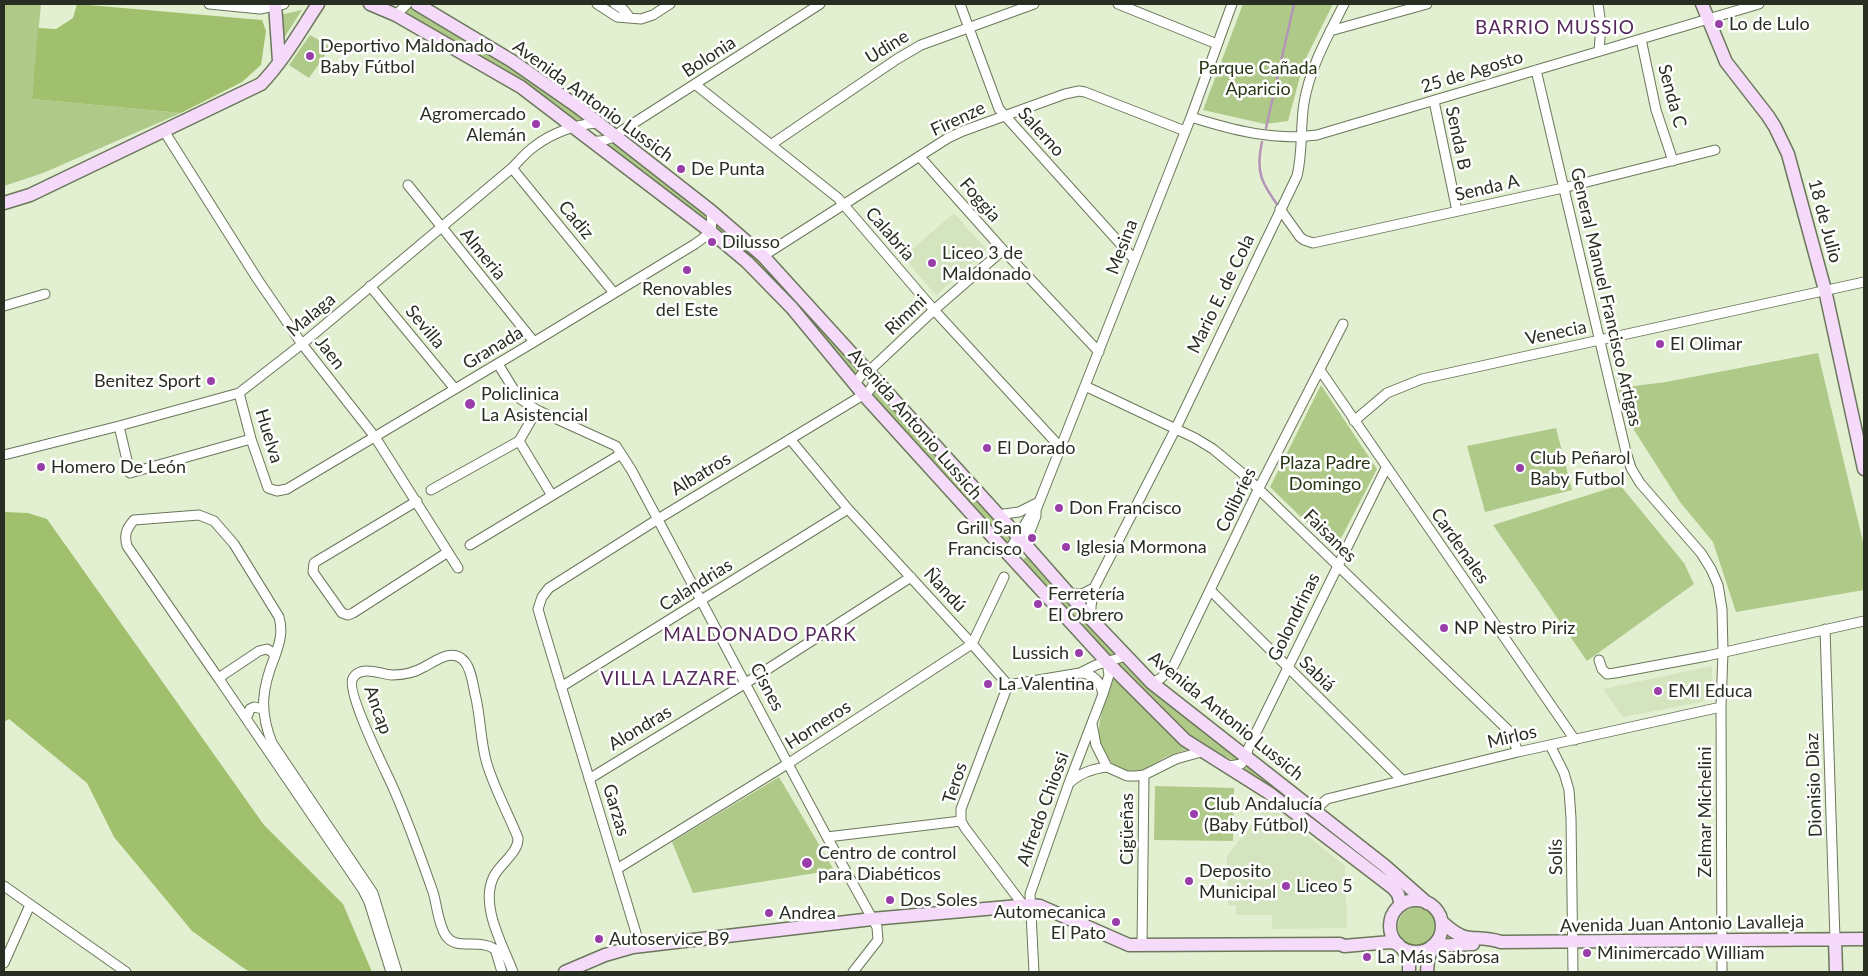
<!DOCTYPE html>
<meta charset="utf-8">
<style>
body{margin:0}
#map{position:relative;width:1868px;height:976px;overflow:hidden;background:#e2f0d1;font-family:Lato,sans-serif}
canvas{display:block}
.frame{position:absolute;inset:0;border:5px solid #292e22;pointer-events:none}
</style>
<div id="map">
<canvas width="1868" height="976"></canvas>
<div class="frame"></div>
</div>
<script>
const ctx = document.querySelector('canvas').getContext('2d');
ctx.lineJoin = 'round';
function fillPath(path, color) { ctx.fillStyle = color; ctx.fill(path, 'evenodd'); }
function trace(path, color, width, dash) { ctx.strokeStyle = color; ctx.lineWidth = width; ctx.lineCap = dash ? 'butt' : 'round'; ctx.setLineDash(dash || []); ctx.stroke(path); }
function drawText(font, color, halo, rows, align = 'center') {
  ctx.font = font + ' Lato,sans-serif'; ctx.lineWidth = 5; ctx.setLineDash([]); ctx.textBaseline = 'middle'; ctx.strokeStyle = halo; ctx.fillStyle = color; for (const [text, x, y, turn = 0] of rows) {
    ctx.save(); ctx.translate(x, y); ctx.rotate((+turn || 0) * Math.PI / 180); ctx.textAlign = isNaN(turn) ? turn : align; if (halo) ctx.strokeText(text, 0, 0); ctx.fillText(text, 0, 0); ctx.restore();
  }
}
fillPath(new Path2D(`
 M954 213 987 250 936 295 903 257Z
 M1712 666V693L1702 702 1623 717 1603 689Z
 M1268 804 1345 866 1347 928 1272 929V915H1236V905H1228L1227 856Z`), '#d4e4bf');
fillPath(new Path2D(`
 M4 4H41L32 99 181 113 43 173 4 186Z
 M1243 4H1333L1304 62 1288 121 1265 124 1203 110Z
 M410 7 486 50 556 98 585 120 573 121 407 15 406 11Z
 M302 10 282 41 280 15Z
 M310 35 331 47 309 78 289 65Z
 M616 144 707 214 709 225 605 145Z
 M716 221 761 261 862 370 855 377 718 233Z
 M1818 353 1864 546V590L1736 612 1713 542 1680 502 1634 430 1618 388 1666 382Z
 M1321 385 1377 469 1335 550 1270 487Z
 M877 386 1013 538 1008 545 870 395Z
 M1556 428 1572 490 1485 512 1467 446Z
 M1620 485 1684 563 1694 584 1587 661 1493 525Z
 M1028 555 1119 656H1110L1022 561Z
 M1119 663H1122L1139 679 1240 759 1236 762 1190 739 1119 666Z
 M1114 678 1188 749C1181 752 1173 754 1166 757 1156 762 1146 770 1134 772 1126 773 1119 769 1113 764 1085 741 1105 706 1114 678Z
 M1248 765 1383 868 1412 897 1405 899 1241 768Z
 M779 777 834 870 693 893 672 842Z
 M1155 786 1234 788 1233 841 1154 840Z
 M1398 927a20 20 0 1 1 40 0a20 20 0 1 1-40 0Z`), '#afc989');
fillPath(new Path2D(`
 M77 4 262 20 266 31 261 65 242 82 181 113 32 99 38 28 56 29 73 18Z
 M4 512 28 513 47 519 264 825 343 904 372 972H250L242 967 192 931 114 837 87 783 9 719 4 722Z`), '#a0c06e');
trace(new Path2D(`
 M1266 128 1294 4
 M1262 142C1255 172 1262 184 1279 207`), '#b494b7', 2.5);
const street = new Path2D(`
 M209 4 260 9 284 4
 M597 4 617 17 641 19 653 15 670 4
 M615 4 624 10 630 18
 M960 4 999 109 1134 259
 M1118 4 1217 44
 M1598 4 1601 25 1599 51
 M396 15 407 4
 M1330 31 1427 4
 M1641 39 1656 110 1673 161
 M1536 70 1626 452 1631 468 1640 483 1701 553 1711 569 1718 585 1722 609 1723 652 1721 707 1722 972
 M696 85 838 198 934 310 1061 448
 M1434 101 1457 211
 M1191 117C1232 130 1274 141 1317 135L1759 4
 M164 131 258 280 302 344 375 437 458 568
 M592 141C606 142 613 138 623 130L820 4
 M772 144 897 59 921 45 1034 4
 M920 157 1003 250 1099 352
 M512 168 614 293
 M408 185 534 342
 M1280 209 1300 237 1304 240 1313 243 1563 188 1715 150
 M763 256 948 138 963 131 1065 94 1079 91 1085 92 1185 131
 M370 286 455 389
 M4 306 45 294
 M498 364 519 398 537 410 616 446 632 471 827 837 877 927 878 940 853 972
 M1320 370 1575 740
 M855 384 862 374 868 372 934 310 1003 250
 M1085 386 1195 438 1213 449 1242 473 1510 732 1518 752
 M239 393 251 439 268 488 277 491 287 489 534 342 695 244C712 231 713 234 711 211
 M1354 421 1387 393 1422 379 1864 282
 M119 426 130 473 251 439
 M790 439 848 509 972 644 1008 685 1080 673 1096 665 1126 656
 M519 441 551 494
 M4 455 119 426 239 393 302 344 512 168C519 161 526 152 535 146 552 133 576 124 598 123
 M431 490 519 441 537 410
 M417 501 317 561 314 563 313 572 342 613 348 615 353 613 448 552
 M997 515 1019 512 1037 503
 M1025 544 1036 516V510L1191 117 1232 4
 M470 545 621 454
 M1010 555 1011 547 1032 513
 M1210 590 1402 780
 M1069 593 1082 594 1094 588
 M1091 619V606L1094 588 1176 428 1297 176C1303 152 1300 128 1304 103 1310 67 1328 36 1344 4
 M1825 629 1835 939
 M1599 660 1602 669 1607 674 1615 673 1707 656 1864 621
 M1080 673C1094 674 1100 681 1103 694
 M219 679 127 546C124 535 126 529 134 520L199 515 214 521 234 544 279 617C283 631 280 642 275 656
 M1152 683 1161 678 1174 665 1259 488 1343 324
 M1008 685 961 809V821L965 828 1023 905
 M561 687 848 509
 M247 717 250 709 254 707 263 709
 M1092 724 1096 745 1107 767 1127 776H1136L1144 775 1176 759 1201 752
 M1550 745 1564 773 1569 790 1571 818 1573 972
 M1225 764 1230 766 1241 764 1246 758 1248 749 1386 468
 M589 779 746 683 911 577
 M1069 783C1081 773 1091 769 1107 767
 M1315 810 1327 799 1518 752 1721 707
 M827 837 961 821
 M617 869 789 763 972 644 1004 577
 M4 886 126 972
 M640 946 542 623 538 609 542 597 549 588 658 519 868 392 872 387 875 378
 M1142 946 1144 775
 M4 963 30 905
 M391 972 369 902 363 890 219 679 223 675 259 651 267 649 272 652 275 656C262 688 259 710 272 743L373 893 397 972
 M502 972 495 949C477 938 457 951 446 936 438 924 437 905 433 892 420 855 407 818 391 783 384 768 345 689 353 678 361 665 380 674 392 675 403 675 414 673 424 667 436 661 453 647 465 662 471 669 473 684 475 694 481 717 480 741 487 764 495 790 508 813 518 838 519 852 500 864 494 876 479 905 503 945 513 972
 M1034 972 1030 894 1069 783 1103 694 1109 675 1107 662`);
const secondary = new Path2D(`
 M275 4 279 61
 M370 4 396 15 521 87 711 232 747 262 792 308 863 394 999 544 1107 662 1185 740 1269 793 1393 888 1398 894 1401 905
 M417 4 512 61 578 107 711 211 763 256 1025 544 1091 619 1152 683 1385 866 1427 903
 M1702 4 1726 62 1768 116 1775 127 1788 154 1825 290 1864 469
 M4 203 30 195 261 84C284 60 300 31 318 4
 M1390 926a26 26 0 1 1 52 0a26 26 0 1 1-52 0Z
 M1442 922C1469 947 1472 933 1501 942L1864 939
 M1835 939 1836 972
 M1433 946 1473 944
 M1402 948 1409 959V972
 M565 972 605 955 633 947 872 919 1030 905 1040 906 1129 945 1340 944 1344 946 1391 942 1398 944
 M1427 972 1428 960 1432 946`);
trace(street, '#6b775b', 11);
trace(secondary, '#6b775b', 15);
trace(street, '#fff', 9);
trace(secondary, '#f5dafa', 12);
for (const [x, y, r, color] of [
 [1719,24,5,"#993ea9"],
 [310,56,5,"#993ea9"],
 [536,124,5,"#993ea9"],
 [681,169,5,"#993ea9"],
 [712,242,5,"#993ea9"],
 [932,263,5,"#993ea9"],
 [687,270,5,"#993ea9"],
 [1660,344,5,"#993ea9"],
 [211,381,5,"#993ea9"],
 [470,404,6,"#993ea9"],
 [987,448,5,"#993ea9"],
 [41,467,5,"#993ea9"],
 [1520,468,5,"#993ea9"],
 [1059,508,5,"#993ea9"],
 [1032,538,5,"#993ea9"],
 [1066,547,5,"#993ea9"],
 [1038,604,5,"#993ea9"],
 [1444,628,5,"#993ea9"],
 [1079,653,5,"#993ea9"],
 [988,684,5,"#993ea9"],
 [1658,691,5,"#993ea9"],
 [1194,814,5,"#993ea9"],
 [807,863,6,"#993ea9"],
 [1189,881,5,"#993ea9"],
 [1286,886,5,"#993ea9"],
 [890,900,5,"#993ea9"],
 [769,913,5,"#993ea9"],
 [1116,922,5,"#993ea9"],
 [599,939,5,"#993ea9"],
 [1587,953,5,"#993ea9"],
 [1367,957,5,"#993ea9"]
]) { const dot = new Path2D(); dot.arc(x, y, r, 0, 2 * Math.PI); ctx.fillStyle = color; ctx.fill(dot); trace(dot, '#fff', 2); }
drawText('18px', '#292e22', '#fff', [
 ["Lo de Lulo",1729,24],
 ["Deportivo Maldonado",320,46],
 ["Baby Fútbol",320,67],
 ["Agromercado",526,114,"right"],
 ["Alemán",526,135,"right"],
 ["De Punta",691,169],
 ["Dilusso",722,242],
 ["Liceo 3 de",942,253],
 ["Maldonado",942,274],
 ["Renovables",687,289,"center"],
 ["del Este",687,310,"center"],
 ["El Olimar",1670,344],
 ["Benitez Sport",201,381,"right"],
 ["Policlinica",481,394],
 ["La Asistencial",481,415],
 ["El Dorado",997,448],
 ["Club Peñarol",1530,458],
 ["Baby Futbol",1530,479],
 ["Homero De León",51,467],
 ["Don Francisco",1069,508],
 ["Grill San",1022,528,"right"],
 ["Francisco",1022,549,"right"],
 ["Iglesia Mormona",1076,547],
 ["Ferretería",1048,594],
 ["El Obrero",1048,615],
 ["NP Nestro Piriz",1454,628],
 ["Lussich",1069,653,"right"],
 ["La Valentina",998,684],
 ["EMI Educa",1668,691],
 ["Club Andalucía",1204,804],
 ["(Baby Fútbol)",1204,825],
 ["Centro de control",818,853],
 ["para Diabéticos",818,874],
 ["Deposito",1199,871],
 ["Municipal",1199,892],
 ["Liceo 5",1296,886],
 ["Dos Soles",900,900],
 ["Automecanica",1106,912,"right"],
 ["El Pato",1106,933,"right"],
 ["Andrea",779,913],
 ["Autoservice B9",609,939],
 ["Minimercado William",1597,953],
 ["La Más Sabrosa",1377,957]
], 'left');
drawText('18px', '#292e22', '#fff', [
 ["Udine",887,47,-32],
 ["Bolonia",709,57,-33],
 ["25 de Agosto",1472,72,-17],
 ["Senda C",1672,96,75],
 ["Avenida Antonio Lussich",593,101,36],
 ["Firenze",958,119,-25],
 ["Salerno",1041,132,48],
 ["Senda B",1458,138,78],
 ["Senda A",1487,188,-13],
 ["Foggia",980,200,49],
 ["Cadiz",576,220,50],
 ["18 de Julio",1825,221,75],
 ["Calabria",890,234,49],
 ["Mesina",1122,247,-69],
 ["Almeria",483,254,51],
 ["Mario E. de Cola",1221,294,-64],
 ["General Manuel Francisco Artigas",1606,297,77],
 ["Malaga",311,315,-40],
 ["Rimmi",906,315,-43],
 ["Sevilla",425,327,50],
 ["Venecia",1556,333,-12],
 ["Granada",493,348,-31],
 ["Jaen",330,353,52],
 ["Avenida Antonio Lussich",915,424,49],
 ["Huelva",269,436,73],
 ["Albatros",701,474,-31],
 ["Colibríes",1236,500,-64],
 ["Faisanes",1330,536,45],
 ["Cardenales",1460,546,55],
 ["Calandrias",696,585,-32],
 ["Ñandú",945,590,47],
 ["Golondrinas",1294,617,-64],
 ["Sabiá",1317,674,44],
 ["Cisnes",767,687,62],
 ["Ancap",378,710,70],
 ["Avenida Antonio Lussich",1226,716,39],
 ["Horneros",818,725,-33],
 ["Alondras",640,728,-31],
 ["Mirlos",1512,737,-13],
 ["Teros",955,783,-72],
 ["Dionisio Diaz",1814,785,-92],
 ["Alfredo Chiossi",1043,809,-70],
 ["Garzas",616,810,73],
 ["Zelmar Michelini",1705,812,-90],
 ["Cigüeñas",1127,829,-90],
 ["Solís",1556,857,-91],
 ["Avenida Juan Antonio Lavalleja",1682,924,-1]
]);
drawText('18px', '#293613', '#fff', [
 ["Parque Cañada",1258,68],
 ["Aparicio",1258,89],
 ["Plaza Padre",1325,463],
 ["Domingo",1325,484]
]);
ctx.letterSpacing = '1px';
drawText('19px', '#572a5e', '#fff', [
 ["BARRIO MUSSIO",1555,28],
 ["MALDONADO PARK",760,635],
 ["VILLA LAZARE",669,679]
]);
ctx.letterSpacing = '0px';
</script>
